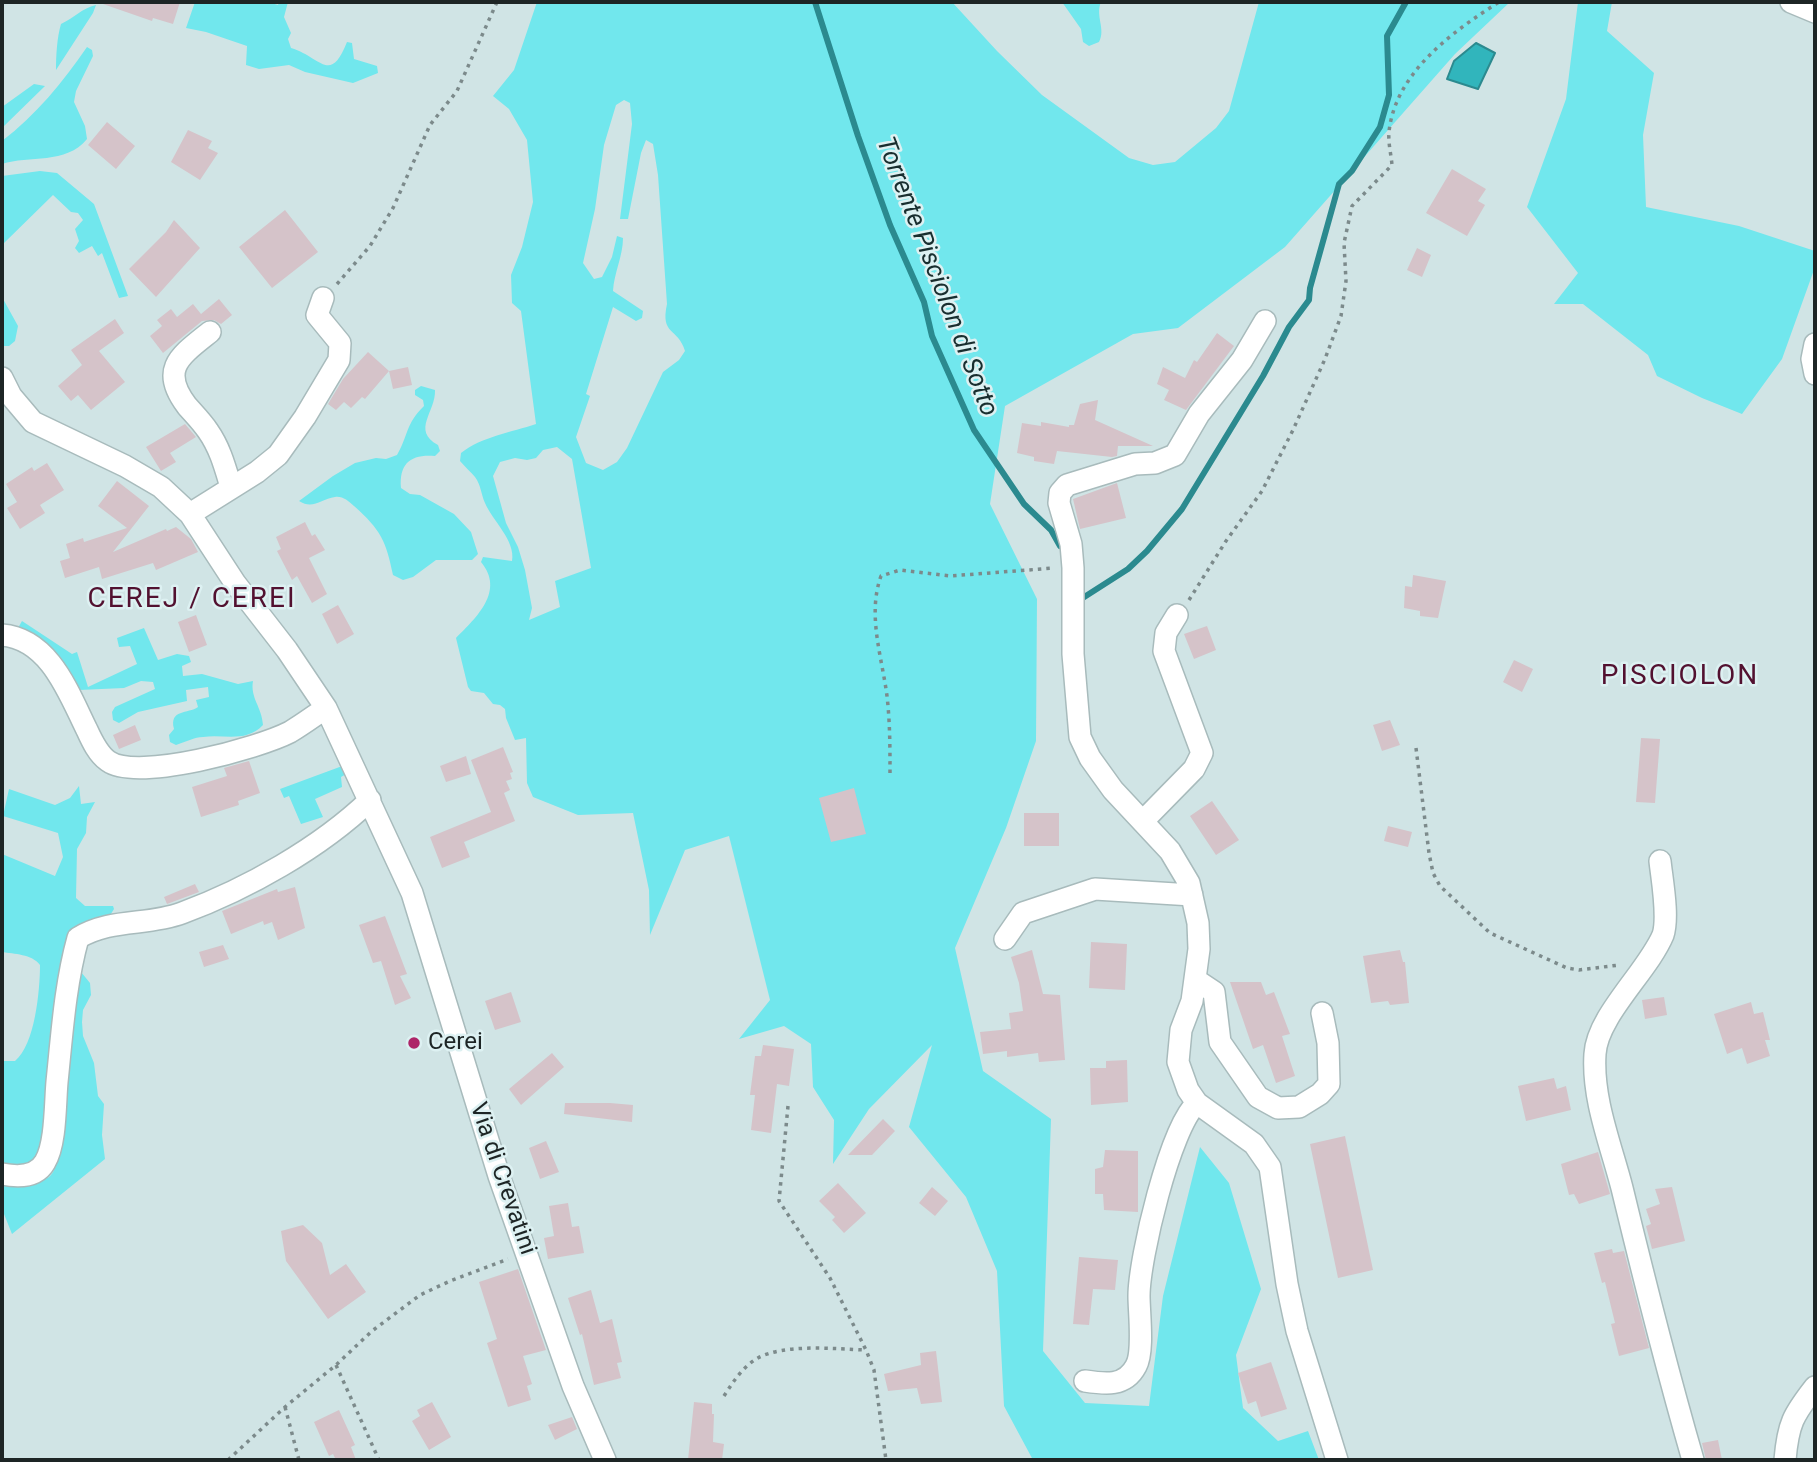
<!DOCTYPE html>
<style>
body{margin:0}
#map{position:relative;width:1817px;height:1462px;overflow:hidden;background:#d0e4e5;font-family:Roboto,sans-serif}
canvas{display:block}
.frame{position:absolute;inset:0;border:4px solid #1d2525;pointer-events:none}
</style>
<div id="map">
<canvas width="1817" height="1462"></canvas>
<div class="frame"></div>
</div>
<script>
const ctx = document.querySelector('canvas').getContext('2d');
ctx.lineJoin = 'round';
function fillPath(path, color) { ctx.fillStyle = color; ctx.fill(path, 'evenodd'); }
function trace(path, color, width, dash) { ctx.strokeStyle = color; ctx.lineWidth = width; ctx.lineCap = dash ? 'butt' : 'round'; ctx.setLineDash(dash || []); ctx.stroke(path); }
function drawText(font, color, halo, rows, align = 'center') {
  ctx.font = font + ' Roboto,sans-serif'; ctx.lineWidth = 5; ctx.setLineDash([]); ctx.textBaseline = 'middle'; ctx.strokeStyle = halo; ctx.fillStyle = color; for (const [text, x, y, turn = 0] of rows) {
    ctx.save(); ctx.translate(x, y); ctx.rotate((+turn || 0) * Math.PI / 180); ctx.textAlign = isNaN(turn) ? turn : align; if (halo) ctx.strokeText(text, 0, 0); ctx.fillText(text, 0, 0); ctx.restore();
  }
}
fillPath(new Path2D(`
 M195 2H268L278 5 279 2H288L284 17 291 33 288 39 291 48C321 57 330 85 347 42L352 43 354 59 377 66 378 73 353 83 305 72 289 65 259 69 246 65 247 46 206 32 186 28Z
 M537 2H952L997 51 1042 95 1129 158 1153 165 1175 162 1216 128 1229 111 1259 2H1510L1455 54 1285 247 1178 328 1133 334 1005 406 990 504 1037 599 1036 741 1006 828 955 948 983 1071 1051 1119 1043 1351 1085 1403 1149 1406 1163 1296 1200 1147 1229 1183 1261 1289 1236 1355 1243 1408 1278 1441 1308 1431 1319 1460H1033L1004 1406 997 1271 966 1197 909 1127 932 1045 869 1109 833 1164 834 1120 813 1087 811 1044 784 1026 739 1039 770 1000 729 836 685 850 650 935 649 890 633 813 578 815 533 797 527 783 526 738 515 740 506 718 505 709 500 705 493 704 484 693 471 691 468 687 456 638C477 617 505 591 481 562L483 557 512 561C516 541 492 520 485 503 481 494 481 485 475 477 471 472 465 467 460 461L461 453C481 437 512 432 536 424L521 311 512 303 511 275 522 247 533 202 527 140 509 109 493 96 514 70ZM624 100 630 103 632 124 620 219H628L641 153 646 140 653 144 658 175 667 304C660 336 678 327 685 351L679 360 663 372 627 448 617 462 603 470 586 463 576 437 590 396 586 394 613 307 636 321 642 318 643 311 613 291C614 273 623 256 623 238L617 236 612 257 602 277 594 279 583 263 595 209 604 145 616 105ZM557 447 572 459 591 568 555 581 560 607 529 620 532 608 525 570 518 547 506 523 493 476 500 462 515 458 527 460 536 458 543 450Z
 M1062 2H1101C1095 16 1106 29 1099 42L1089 46 1083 42 1081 29Z
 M1578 2H1612L1607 31 1654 73 1643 135 1646 207 1739 226 1815 251V267L1782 359 1742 414 1702 398 1657 376 1648 355 1583 304H1554L1578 273 1527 207 1566 99Z
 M96 5 93 13 56 70C56 56 57 37 61 24 74 18 82 8 96 5Z
 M87 47 92 50 93 56 76 91 74 102 85 126 87 139C66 165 29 155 2 164V141C36 115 63 82 87 47Z
 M34 84 45 86 2 128V107Z
 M40 171 57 173 94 204 128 296 119 298 102 253 98 256 92 246 79 253 75 248 79 241 75 229 83 220 78 213 71 212 53 195 2 245V176Z
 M2 297 18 326 15 341 9 346H2Z
 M421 386 435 390C436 412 411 430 438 445L440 451 435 456C411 454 399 463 401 488L410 494 420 495 454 514 471 532 478 554 472 560H436L413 577 403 580 393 575C386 541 381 530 354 506 348 501 343 496 335 497 321 499 313 510 299 501L333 476 355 463 376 458 386 459 397 455C408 436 406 423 424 406L423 400 415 395V390Z
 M22 621 72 654 77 652 88 687 137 664 130 646 119 647 117 638 144 628 158 660 177 654 189 656 191 662 182 666 183 676 202 674 238 684 253 681C250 698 262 707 263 725 246 743 225 734 203 737 195 737 185 742 176 745L170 742 169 735 174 729C169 709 188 714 198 707L196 700 209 697 208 687 186 690 187 701 138 712 119 723 113 720 112 712 115 707 155 689 153 682 141 681 124 688 79 690 47 644 18 628Z
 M345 765 348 773 341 777 342 787 315 799 323 817 301 824 289 796 284 798 280 789Z
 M79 786 81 804 95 802 87 817 86 833 77 849 76 898 85 906H113L114 909 109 917 93 919 79 930 49 1109 35 1167 2 1166V1061H15C35 1045 40 990 40 965 32 954 14 954 2 952V854L55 876 63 857 58 833 3 816 9 789 55 805 70 798Z
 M81 972 90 983 91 995 83 1010 82 1022 83 1036 94 1063 98 1096 104 1104 102 1135 105 1159 12 1234 2 1209V1183C15 1183 38 1185 49 1177 68 1164 68 1046 72 1020 74 1004 78 988 81 972Z`), '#71e7ed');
const water = new Path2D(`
 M1476 43 1495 53 1478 89 1447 79 1454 61Z`);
fillPath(water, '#31b5bc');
trace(water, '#2b8a8f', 2);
trace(new Path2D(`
 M815 2 858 136 890 225 924 302 932 336 974 430 1024 504 1051 530 1060 546
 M1078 601 1128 569 1147 551 1182 509 1263 376 1289 327 1309 300 1310 288 1339 184 1352 171 1380 127 1389 95 1387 36 1406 2`), '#2b8a8f', 6);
fillPath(new Path2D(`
 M104 2H180L173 24 153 18 152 21 103 4Z
 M107 122 135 146 116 169 88 145Z
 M188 130 212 141 208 148 218 153 200 180 171 162Z
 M1452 169 1486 189 1478 201 1485 205 1467 236 1426 213Z
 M285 210 318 252 272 288 239 247Z
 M174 220 200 248 156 297 129 269 166 232Z
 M1417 248 1431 255 1422 277 1407 270Z
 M219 299 232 315 221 324 214 320 202 321 163 353 150 336 162 326 157 320 171 309 177 317 193 304 201 314Z
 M115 319 124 333 99 351 125 382 91 410 78 395 71 401 58 386 82 365 71 350Z
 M1217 333 1234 346 1186 410 1164 400 1169 390 1157 384 1163 367 1185 378 1194 360 1197 362Z
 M368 352 389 371 365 399 362 397 351 408 344 402 336 410 328 404 343 379Z
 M408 367 412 385 393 389 389 371Z
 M1098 400 1095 420 1153 446H1118L1117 456 1112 457 1057 451 1054 464 1034 461V457L1017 453 1022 423 1041 426V422L1069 427V425H1074L1080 404Z
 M185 424 196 437 170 453 176 462 161 471 146 447Z
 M47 463 64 490 40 505 45 513 20 529 7 508 17 502 6 484 32 467 34 471Z
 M117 481 149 506 113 552 166 529 167 531 176 527 191 539 198 552 156 570 153 563 102 579 99 567 65 578 60 561 70 558 66 544 83 538 84 542 127 528 98 506Z
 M1117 483 1126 518 1080 529 1073 499Z
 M305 522 312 536 315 534 325 550 309 558 327 594 312 603 297 576 292 580 277 551 281 549 276 537Z
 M1413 575 1446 581 1438 618 1420 616V611L1404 608 1405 586 1412 587Z
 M338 605 354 634 337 644 322 614Z
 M196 615 207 645 189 652 178 622Z
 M1207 626 1216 650 1194 659 1184 634Z
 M1514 660 1533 669 1522 692 1503 682Z
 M1390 720 1400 745 1382 751 1373 725Z
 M135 725 141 740 119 749 113 735Z
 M1641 738 1660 739 1655 803 1636 802Z
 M503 747 513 772 510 773 512 779 506 781 510 790 504 793 515 821 464 842 470 857 442 868 430 837 491 812 471 760Z
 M466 756 471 774 446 782 440 766Z
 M249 761 260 793 238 801 239 805 201 817 192 787 227 776 224 768Z
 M854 788 866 834 831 842 819 798Z
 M1212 801 1239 840 1216 855 1190 816Z
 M1024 813H1059V846H1024Z
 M1388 826 1412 832 1408 847 1384 841Z
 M195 884 199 892 167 904 164 897Z
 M295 887 305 928 278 940 272 922 264 925 263 921 231 934 222 911 277 889 278 892Z
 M385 916 407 974 400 976 411 998 395 1005 381 961 373 963 359 925Z
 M1091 942 1127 944 1125 990 1089 988Z
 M223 945 229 959 204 967 199 952Z
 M1032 950 1043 994 1060 995 1065 1060 1039 1062 1038 1053 1007 1057V1051L983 1054 980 1032 1011 1029 1009 1013 1023 1011 1019 983 1011 957Z
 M1400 950 1403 962H1405L1409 1003 1390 1005 1388 1001 1371 1003 1363 956Z
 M1230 982H1261L1266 995 1274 992 1290 1034 1282 1036 1295 1076 1276 1083 1263 1045 1253 1049Z
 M511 992 521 1022 495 1030 485 1001Z
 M1664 997 1667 1015 1645 1019 1642 1000Z
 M1751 1002 1754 1014 1763 1012 1770 1040H1765L1770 1056 1747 1064 1742 1048 1727 1054 1714 1014Z
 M763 1045 794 1049 789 1086 777 1084 771 1133 751 1130 755 1095H750L755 1056H761Z
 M552 1053 564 1067 521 1105 509 1089Z
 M1127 1060 1128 1102 1091 1105 1090 1068H1106V1061Z
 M1554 1078 1557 1089 1566 1086 1571 1110 1526 1121 1518 1086Z
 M565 1103H610L633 1105 632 1122 564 1114Z
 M883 1119 895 1131 872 1155H848Z
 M1345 1136 1373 1270 1338 1278 1310 1144Z
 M546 1141 559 1172 540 1179 529 1148Z
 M1105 1150 1138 1151V1212L1104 1210 1103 1194H1095V1169L1103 1167Z
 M1598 1152 1610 1194 1579 1204 1574 1194 1569 1195 1561 1164Z
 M838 1183 866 1213 844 1233 832 1220 835 1217 819 1201Z
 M932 1187 948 1201 935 1216 919 1203Z
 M1672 1187 1685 1241 1652 1249 1646 1226 1651 1224 1646 1209 1660 1204 1655 1189Z
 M568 1203 572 1227 579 1226 584 1253 548 1259 544 1238 554 1236 549 1206Z
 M303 1225 322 1243 330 1275 346 1264 366 1292 328 1319 286 1261 281 1231Z
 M1612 1249 1613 1253 1624 1251 1649 1348 1619 1356 1611 1324 1615 1323 1605 1282 1602 1283 1594 1253Z
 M1079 1257 1118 1260 1115 1290 1093 1289 1089 1325 1073 1324Z
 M518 1269 546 1350 523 1356 532 1384 527 1386 531 1400 508 1407 487 1343 497 1339 479 1282Z
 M591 1290 600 1323 612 1319 622 1362 617 1363 621 1378 594 1385 582 1334 580 1335 568 1298Z
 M936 1351 942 1402 921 1404 917 1388 888 1391 884 1374 921 1365 920 1353Z
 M1271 1362 1287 1409 1261 1417 1256 1401 1248 1404 1238 1373Z
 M432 1402 451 1437 429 1450 412 1421 420 1416 417 1410Z
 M694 1402 712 1404V1414H714L713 1442 724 1444 722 1460H688Z
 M339 1410 355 1445 351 1447 356 1460H336L333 1454 329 1456 314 1422Z
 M572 1417 577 1429 555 1440 548 1425Z
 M1718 1440 1722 1460H1706L1702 1443Z`), '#d5c3c9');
const minor = new Path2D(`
 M1791 2 1815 12
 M1265 321 1242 360 1199 414 1175 455 1155 463 1135 464 1067 485 1060 493 1059 503 1071 544 1073 568V654L1080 737 1090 758 1113 790 1170 851 1189 883 1198 923 1199 949 1192 1001 1181 1030 1178 1062 1188 1090 1197 1103 1254 1144 1270 1167 1287 1284 1297 1331 1337 1460
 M210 332C180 356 159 369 187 406 194 414 202 422 208 431 220 448 225 467 231 487
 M1815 344 1812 359 1815 374
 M2 378 11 396 33 422 125 466 161 487 190 514 235 583 287 650 326 708 412 893 499 1176 573 1386 605 1460
 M190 514 257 472 278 455 305 417 339 360 340 343 317 315 323 298
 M2 635C50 639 69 694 87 730 92 741 98 754 108 761 137 782 259 748 290 732 302 725 314 716 326 708
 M1144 820 1194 769 1202 753 1164 651 1166 633 1177 615
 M1660 861C1662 880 1669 917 1663 935 1648 971 1597 1016 1595 1054 1592 1099 1611 1145 1622 1188 1644 1279 1667 1370 1693 1460
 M1005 939 1023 913 1095 889 1192 895
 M1196 980 1214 992 1220 1042 1258 1097 1278 1108 1299 1107 1320 1094 1329 1084 1328 1043 1322 1013
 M2 1174C17 1177 36 1178 45 1162 56 1144 55 1104 57 1082 62 1034 65 985 78 938 111 918 147 926 182 913 247 889 320 848 370 800
 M1085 1381C1105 1384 1125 1387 1136 1366 1144 1352 1139 1313 1139 1296 1139 1259 1170 1127 1197 1103
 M1785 1460C1788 1424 1793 1415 1815 1387`);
trace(minor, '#a8bbbc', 24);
trace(new Path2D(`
 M337 284 370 246 393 208 430 125 457 91 497 2
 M1189 600 1226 541 1262 491 1293 430 1325 359 1341 316 1346 281 1344 243 1352 206 1392 165C1391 154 1388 142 1389 132 1395 73 1452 32 1499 2
 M1416 748 1429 853 1433 873 1440 886 1490 933 1567 968 1579 970 1619 965
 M890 773C890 748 890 722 887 696 882 657 867 615 881 576L900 570 950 576 1054 568
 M788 1106 779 1201 830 1278 866 1350 874 1370 886 1460
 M336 1365 379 1460
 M724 1396C733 1382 742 1368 756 1359 783 1343 836 1349 866 1350
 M285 1407 299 1460
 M228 1460 285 1407 336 1365 372 1331 420 1295 450 1281 508 1259`), '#7c8a8b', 3.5, [3.5, 5]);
trace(minor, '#fff', 21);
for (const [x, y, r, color] of [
 [414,1043,7,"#ad2568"]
]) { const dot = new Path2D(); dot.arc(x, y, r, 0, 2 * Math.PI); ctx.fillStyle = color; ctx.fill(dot); trace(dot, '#ddf1f2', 2.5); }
drawText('24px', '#1d2525', '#ddf1f2', [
 ["Cerei",428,1043]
], 'left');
drawText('24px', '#1d2525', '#ddf1f2', [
 ["Via di Crevatini",502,1179,71]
]);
drawText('italic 26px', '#182e2f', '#ddf1f2', [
 ["Torrente Pisciolon di Sotto",936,277,69]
]);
ctx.letterSpacing = '2px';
drawText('28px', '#521130', '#ddf1f2', [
 ["CEREJ / CEREI",192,600],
 ["PISCIOLON",1680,677]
]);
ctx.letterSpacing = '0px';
</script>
